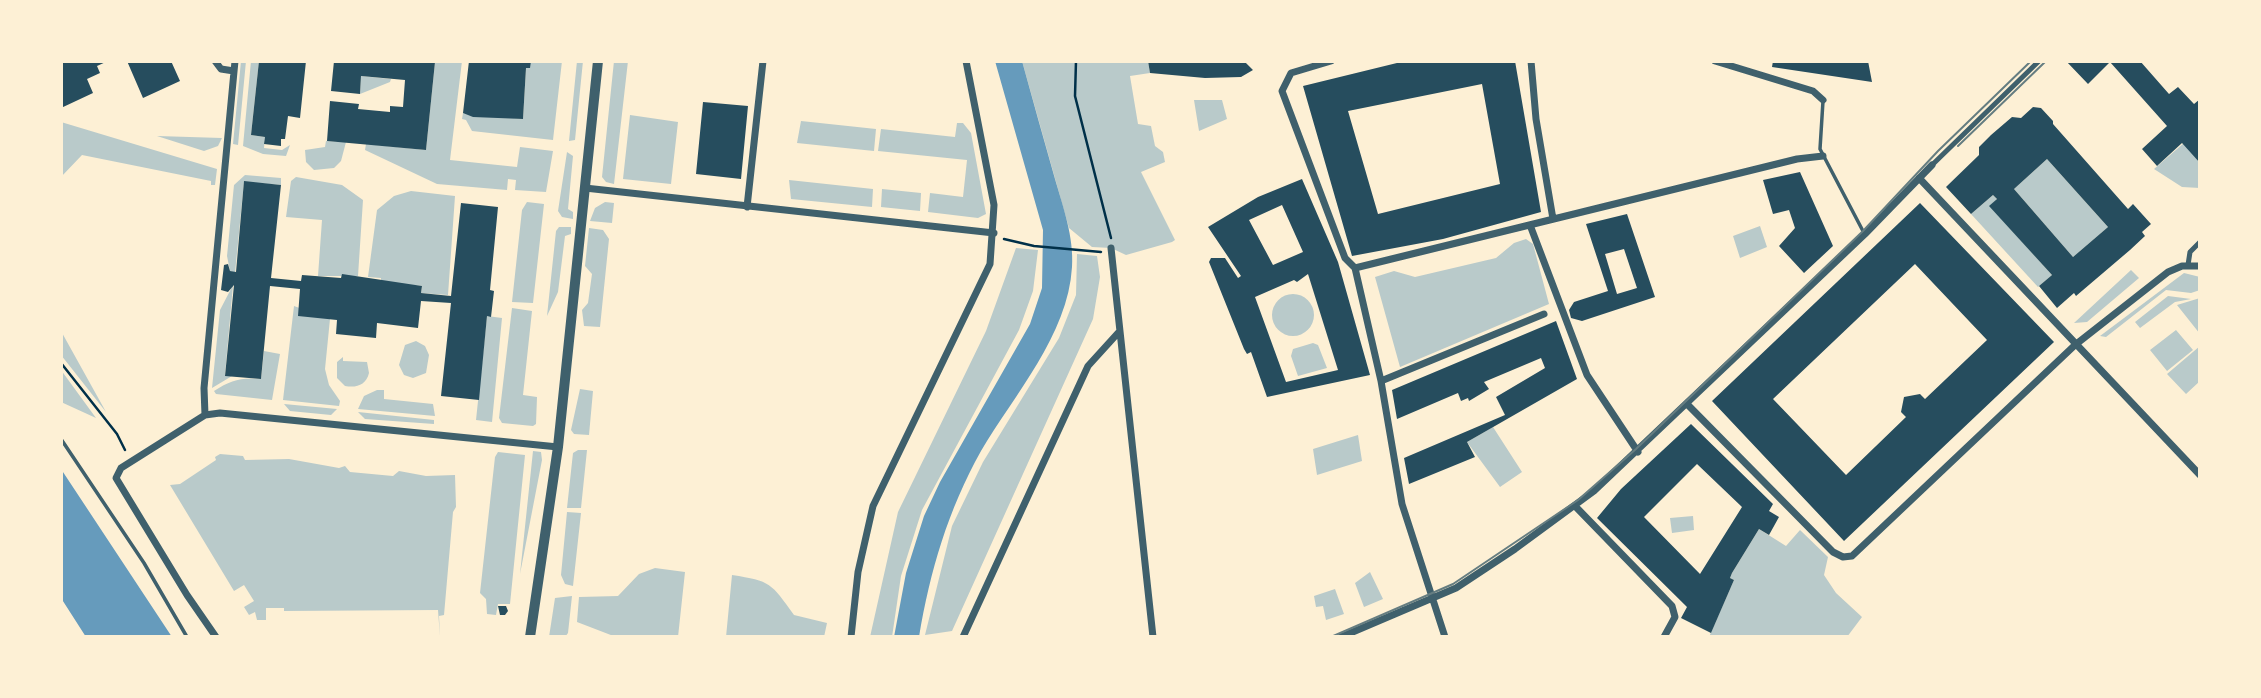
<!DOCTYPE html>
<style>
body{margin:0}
#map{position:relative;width:2261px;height:698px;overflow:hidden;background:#fdf0d5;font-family:"Alegreya Sans",sans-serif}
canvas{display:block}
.frame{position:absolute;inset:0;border:63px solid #fdf0d5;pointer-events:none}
</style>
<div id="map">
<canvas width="2261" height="698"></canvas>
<div class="frame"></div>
</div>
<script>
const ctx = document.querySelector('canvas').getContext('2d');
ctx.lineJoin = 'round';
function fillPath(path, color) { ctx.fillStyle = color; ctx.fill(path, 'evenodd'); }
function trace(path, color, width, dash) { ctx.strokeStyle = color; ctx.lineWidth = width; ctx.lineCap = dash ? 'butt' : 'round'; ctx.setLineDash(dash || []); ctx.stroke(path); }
fillPath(new Path2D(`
 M241 61H246L238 145 233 144Z
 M251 61H259L251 135 265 137 264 148 282 150 290 145 286 156 263 154 243 146Z
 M432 61H462L450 160 517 167 520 147 553 151 546 192 515 190 516 180 508 179 507 190 437 184 365 150 366 144 426 150 435 62Z
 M531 61H562L553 140 472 131 466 120 462 119 463 113 523 119 526 68Z
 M577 61H583L575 140 569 141Z
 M614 61H628L614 184 606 182 602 177Z
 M1022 61H1148L1150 73 1130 76 1138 124 1151 126 1155 146 1163 152 1165 162 1141 172 1175 240 1172 242 1126 255 1111 248 1092 247 1069 228Z
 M361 76 391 79 390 82 360 94Z
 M1194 100H1222L1227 119 1199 131Z
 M630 115 678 122 671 184 623 179Z
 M801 121 876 129 874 151 797 143Z
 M61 122 217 169 215 185H211V181L82 155 61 177Z
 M957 123H963L971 133 986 214 978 218 928 212 930 193 963 197 967 160 878 151 881 129 955 137Z
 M2200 129V188L2182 187 2154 169Z
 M157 136 222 138 218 146 204 151Z
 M326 141 346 142 341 161 334 168 314 170 306 162 305 150 325 147Z
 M567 152 573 156 568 209 573 212V219L562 217 558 211Z
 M2047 159 2108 227 2073 257 2014 189Z
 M245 175 281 178V185L244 182 235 273 230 271 227 256 234 185Z
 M296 177 342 185 363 200 358 276H318L322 220 286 217 291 181Z
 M789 180 873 189 872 207 791 199Z
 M882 189 921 193 920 211 881 207Z
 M411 191 455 196 448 295 421 293 422 286 381 282V278L368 277 377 210 394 196Z
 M1993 195 1997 199 1990 206 2052 275 2038 287 1971 214Z
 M527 202 544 204 533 303 512 302 522 210Z
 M605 202 614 203 612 223 590 221 595 208Z
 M1760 226 1767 247 1740 258 1733 236Z
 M559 227H571V234L565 236 558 292 547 316 556 231Z
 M589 228 603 230 609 239 600 327 584 326 582 310 588 303 592 274 585 266Z
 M1526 239 1533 244 1549 304 1400 367 1375 277 1394 271 1415 277 1496 258 1514 243Z
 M1016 248 1038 250 1033 291 1019 330 922 510 901 576 892 637H870L898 512 986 331Z
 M1077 254 1097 256 1100 277 1093 319 952 631 925 635 952 526 983 462 1059 338 1076 295Z
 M2131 270 2139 278 2087 322 2074 323Z
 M2184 273 2200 277V290L2191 293 2166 290 2106 337 2100 336Z
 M233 285 225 375 232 376 212 388 220 310Z
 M1272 315a21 21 0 1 1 42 0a21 21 0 1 1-42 0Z
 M2168 296 2191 299 2175 302 2140 328 2135 322Z
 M2200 298V334L2177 305Z
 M294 306 330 319 325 369 329 385 340 401 339 406 283 400Z
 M512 308 532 311 523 395 537 397 536 424 533 426 502 423 499 418Z
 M487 316 502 318 492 422 476 420Z
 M2176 330 2193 350 2167 371 2150 350Z
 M61 331 106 412 61 355Z
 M416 341 425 346 429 355 426 373 413 378 404 375 399 365 405 345Z
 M1313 343 1318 345 1327 368 1298 376 1291 356 1293 349Z
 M2200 346V381L2186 394 2167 374Z
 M264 351 280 354 272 400 216 394 214 391C231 380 241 377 261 379Z
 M343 357V361L367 362 369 373C366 385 357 388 345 386L337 378V362Z
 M61 370 96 418 61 402Z
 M580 389 593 391 589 435 574 434 571 430Z
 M377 390H384V399L433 404 435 416 358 409 364 396Z
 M284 404 337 409 331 415 290 411Z
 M358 412 434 420V424L365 419Z
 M1493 427 1522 472 1500 487 1467 442Z
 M1358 435 1362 461 1317 475 1313 449Z
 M578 450H587L581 508H567L573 453Z
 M533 451 541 452 542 460 520 574Z
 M498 452 525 455 510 604H498L496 615 487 614 486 599 480 593 495 457Z
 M220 454 243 456 245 460 289 459 339 468 345 466 350 472 393 476 399 471 426 476 455 475 456 507 453 512 444 615 439 616 440 637 438 610 284 611V608H266V620H257L255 612 249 615 244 607 254 601 244 585 234 591 170 485 180 484 216 460 215 457Z
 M567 512 581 513 573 586 565 584 561 575Z
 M1693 516 1694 530 1672 533 1670 518Z
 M1759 529 1786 546 1800 530 1828 557 1824 575 1836 593 1862 617 1847 637H1709L1734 580 1730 578 1732 573Z
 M655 568 685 572 678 637H616L577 622 579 597 618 596 639 574Z
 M1370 572 1383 599 1364 607 1355 583Z
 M732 575C771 581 771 583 794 615L827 623 824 637H726Z
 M1335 589 1344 614 1326 620 1323 606 1316 607 1314 596Z
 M572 596 568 633 565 637H549L555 598Z`), '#b9caca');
fillPath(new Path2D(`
 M995 61H1022C1033 101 1044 140 1055 179 1063 207 1074 237 1072 267 1068 335 1014 395 981 451 948 510 930 571 919 637H894L906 573 924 516 940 482 1030 324 1042 288 1043 230Z
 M61 469 172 637H86L61 598Z`), '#669bbc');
fillPath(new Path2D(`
 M61 61H108L97 66 100 73 87 79 93 93 61 108Z
 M127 61H171L180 81 143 98Z
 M259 61H306L300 118 288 116 285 139H281V146L264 144 265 137 251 135Z
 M334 61 435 62 426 150 327 141 330 101 359 104 358 109 390 112V106L403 107 405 80 361 76 360 94 331 91Z
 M469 61H531L530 68H526L523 119 473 117 463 113Z
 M1148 61H1244L1253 70 1241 77 1205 78 1150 73Z
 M1515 61 1541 212 1443 239 1352 256 1303 86 1401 62ZM1482 84 1500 184 1378 214 1348 111Z
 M1773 61H1868L1872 82 1772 67Z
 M2066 61H2140L2169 94 2178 87 2194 104 2200 99V163L2182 143 2157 166 2142 149 2167 126 2110 62 2088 84Z
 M703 102 748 106 741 179 696 174Z
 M2033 107 2041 108 2053 121V124L2128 209 2133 204 2151 224 2142 232 2145 236 2130 250 2076 296 2074 293 2057 308 2039 286 2052 275 1989 206 1997 199 1993 195 1971 214 1946 187 1979 155V147L1991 135 2012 117 2021 118ZM2047 159 2108 227 2073 257 2014 189Z
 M1800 172 1833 246 1804 273 1779 246 1795 228 1789 210 1773 214 1763 180Z
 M1302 179 1338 262 1370 375 1267 397 1251 352 1247 354 1244 349 1209 262 1211 258H1225L1238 278 1241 276 1208 227 1258 197ZM1282 205 1303 252 1273 265 1249 220ZM1308 274 1338 370 1286 382 1255 297 1294 280 1297 282Z
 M244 181 281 185 271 278 301 281 302 275 341 278 342 274 422 286 421 293 451 296 461 203 498 207 490 290 494 291 491 317 487 316 479 400 441 396 451 303 421 301 418 328 377 323 376 338 336 334 337 320 298 316 300 289 270 286 261 379 225 376 234 285 228 292 221 290 224 265 228 264 230 271 236 272Z
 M1920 203 2054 342 1844 541 1712 401ZM1915 264 1987 340 1925 399 1920 394 1904 397 1901 412 1906 417 1846 475 1773 399Z
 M1627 214 1655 297 1582 321 1571 318 1569 310 1574 302 1608 291 1586 224ZM1624 249 1637 288 1617 294 1605 254Z
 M1556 321 1577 379 1467 442 1475 457 1409 484 1404 458 1505 415 1496 397 1545 368 1541 358 1484 382 1489 389 1469 401 1468 398 1461 401 1458 393 1397 419 1392 390Z
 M1691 424 1773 504 1769 511 1779 517 1769 535 1759 529 1732 573 1730 578 1734 580 1711 633 1681 618 1687 607 1597 518 1621 489ZM1697 464 1742 507 1700 574 1644 517Z
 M498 606H506L508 611 505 615H500Z`), '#264d5e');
trace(new Path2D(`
 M1076 61 1075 96 1111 238
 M1004 239 1034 246 1101 252
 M61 363 117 434 125 450`), '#003049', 2.5);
trace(new Path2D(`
 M1823 101 1820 149 1864 233
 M61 439 144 563 187 637`), '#3f606c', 3.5);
trace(new Path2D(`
 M1932 165 2039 61
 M2188 265 2190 252 2200 242`), '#3f606c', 5);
trace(new Path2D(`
 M215 61 221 69 234 71
 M1331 61 1291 73 1282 91 1345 258 1355 268 1381 381 1402 504 1445 637
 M1531 61 1536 119 1553 219
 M1715 61 1813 91 1823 100
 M1919 178 2200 475
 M585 188 994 233
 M747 207 763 61
 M1530 225 1587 375 1638 452
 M1111 248 1153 637
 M1355 268 1797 159 1823 156
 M1381 381 1544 314
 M1687 404 1833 552 1843 557 1852 556 2075 345 2168 272 2182 266H2200
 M205 415 204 388 235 61
 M1575 506 1672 606 1675 617 1664 637
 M216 637 187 595 116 478 121 468 205 415 220 413 558 447
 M851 637 858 572 873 506 990 264 994 205 966 61
 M963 637 1088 366 1118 333
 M1341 637 1456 588 1515 549 1594 491 1865 234 1932 165`), '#3f606c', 7);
trace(new Path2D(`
 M530 637 558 447 598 61`), '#3f606c', 10);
trace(new Path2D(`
 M1958 146 2046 61
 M1331 637 1453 584 1578 500 1636 449 1863 231 1938 151 2031 61`), '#657d81', 2);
</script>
